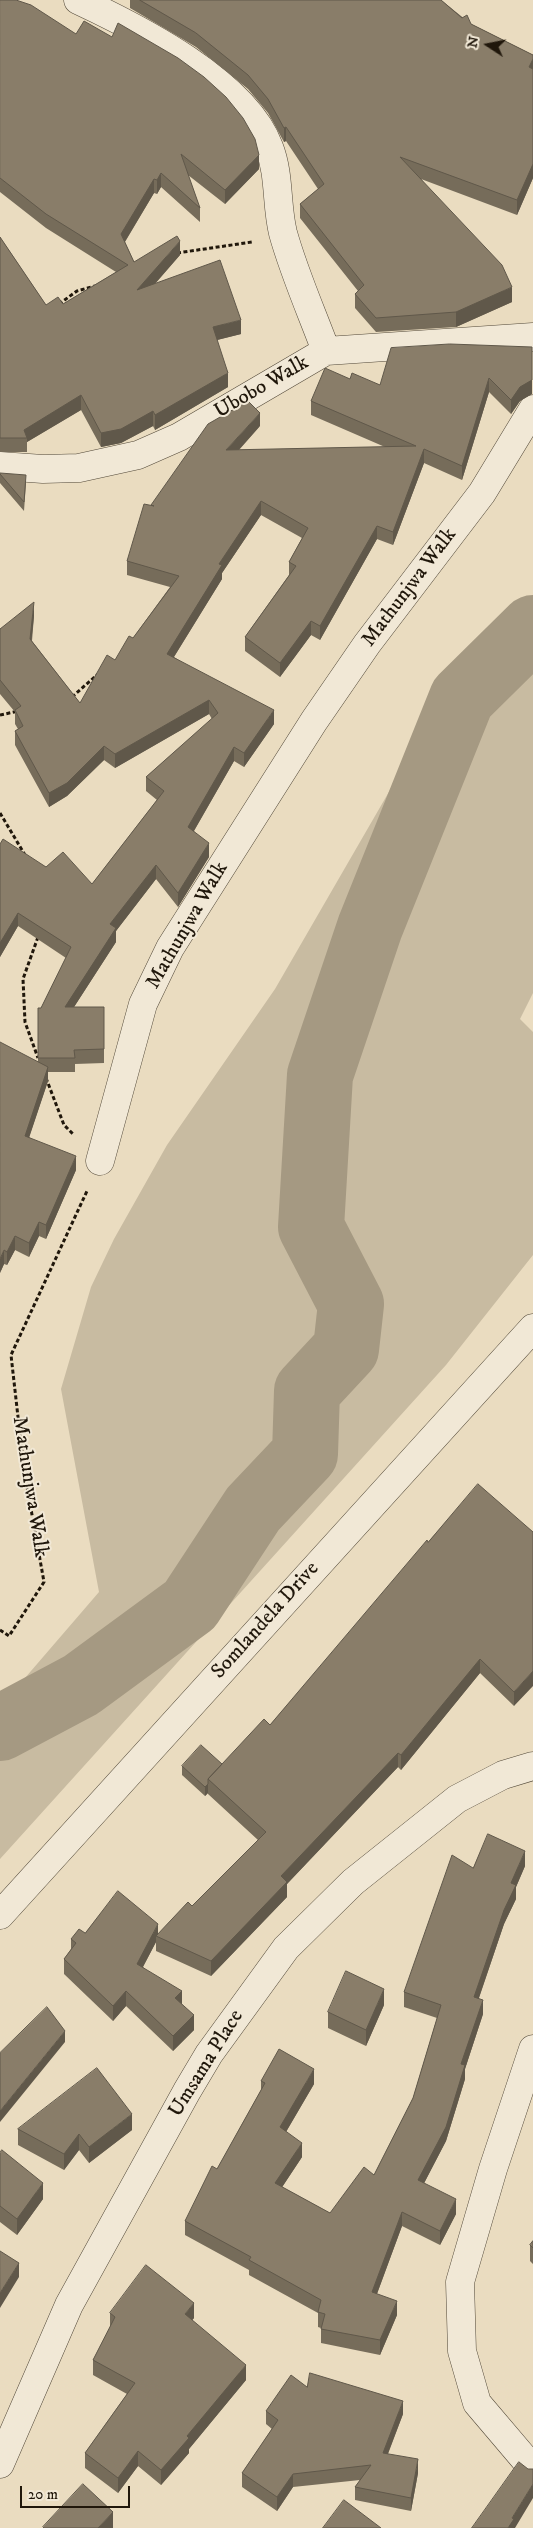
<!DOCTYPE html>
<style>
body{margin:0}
#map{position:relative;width:533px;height:2528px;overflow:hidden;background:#eadcc0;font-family:"IM FELL DW Pica",serif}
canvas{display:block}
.north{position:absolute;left:463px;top:20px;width:50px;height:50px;-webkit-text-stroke:4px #f1e8d6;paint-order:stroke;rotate:281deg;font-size:14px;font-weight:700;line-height:20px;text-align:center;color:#20170b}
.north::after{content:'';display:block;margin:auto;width:18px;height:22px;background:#20170b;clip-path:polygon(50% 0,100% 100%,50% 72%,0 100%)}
.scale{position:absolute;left:20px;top:2486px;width:110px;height:22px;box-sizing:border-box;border:2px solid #20170b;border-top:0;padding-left:6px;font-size:15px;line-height:18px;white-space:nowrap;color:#20170b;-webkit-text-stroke:4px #f1e8d6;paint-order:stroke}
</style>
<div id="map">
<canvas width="533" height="2528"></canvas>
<div class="north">N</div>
<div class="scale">20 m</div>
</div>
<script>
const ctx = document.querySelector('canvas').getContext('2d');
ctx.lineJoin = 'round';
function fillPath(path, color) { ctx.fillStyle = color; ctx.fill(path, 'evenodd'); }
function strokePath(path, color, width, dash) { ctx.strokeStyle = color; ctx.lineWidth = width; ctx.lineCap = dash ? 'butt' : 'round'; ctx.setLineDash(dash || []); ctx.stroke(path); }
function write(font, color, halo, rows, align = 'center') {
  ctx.font = font + ' "IM FELL DW Pica",serif'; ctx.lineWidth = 4; ctx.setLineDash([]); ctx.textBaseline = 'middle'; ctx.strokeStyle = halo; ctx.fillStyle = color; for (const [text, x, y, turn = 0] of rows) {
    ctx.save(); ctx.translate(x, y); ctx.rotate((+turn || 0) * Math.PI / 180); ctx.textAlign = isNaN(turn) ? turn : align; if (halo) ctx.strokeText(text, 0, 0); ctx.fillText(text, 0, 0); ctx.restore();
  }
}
const green = new Path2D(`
 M533,599V993L520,1019L533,1032V1255L446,1365L0,1859V1707L99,1592L61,1389L91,1287L114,1239L167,1145L275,989L427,726Z`);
const river = new Path2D(`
 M0,1728L81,1685L190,1605L253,1509L305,1454L307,1391L346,1349L351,1304L311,1227L320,1075L370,927L462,698L533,628`);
const path = new Path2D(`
 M177,253L252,242
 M59,304L77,291L95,286
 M72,697L98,674
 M0,715L19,711
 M0,813L25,855
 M38,937L23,979L25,1022L38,1058
 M46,1078L64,1125L73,1134
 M0,1630L9,1636L44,1582L24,1470L11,1355L87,1191`);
const minor = new Path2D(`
 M78,0C138,28 245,82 269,147C280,175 276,205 283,233C294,273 312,313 326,351
 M0,466L43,469L79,468L138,455L179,437L326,351L533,337
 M100,1161L143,1004L170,948L314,721L367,644L482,493L533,409
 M0,1915L533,1328
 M533,2049L493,2169L460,2282L462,2351L477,2403L533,2469
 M0,2464L69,2305L187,2091L209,2054L286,1948L353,1882L457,1799L503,1775L533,1766`);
const wall = new Path2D(`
 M0,0L259,169L225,204L188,175L200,208V222L161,187L157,194L154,193L125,242L134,262L180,255L155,284L241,334L217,340L228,387L155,430L153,426L121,443L101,447L81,410L27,442V452H0V237L46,305L63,304L116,272L46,228L0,192Z
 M130,0H441L471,24L533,55V178L517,215L421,179L512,302L456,327L376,332L355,308V294L358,291L300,218V204L318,189L286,141L284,142L268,113L248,89L196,47L130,8Z
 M450,344L532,394L520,401L511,414L489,392L462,480L424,463L393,545L377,539L320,640L311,635L280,677L245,651V637L289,575V562L302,538L261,515L222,573V579L174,657L274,724L244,767L234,761L194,831L209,857L178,907L156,879L116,931V942L74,1007H104V1063L75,1064V1072H48V1081L29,1137L76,1170L46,1239L39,1236L29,1257L15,1250L7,1265L4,1264L0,1273L38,1062V1008H41L66,958L18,926L0,957V844L46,867L92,884L157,800L146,791V777L212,719L209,714L115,768L104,760L67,796L49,807L15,745V731L18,729L15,724V712L0,694V629L34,616L32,641L80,703L133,638L170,587L127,575V561L151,505L260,426L239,450L385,447L311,415V401L350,379L380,385Z
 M0,473L26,483L24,511L0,483Z
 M533,1532L514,1706L480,1673L401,1770L398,1767L287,1884V1897L211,1976L156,1951V1942L143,1967L182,2004L194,2030L173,2051L126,2006L113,2021L64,1974V1959L71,1949V1939L85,1933L158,1934L192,1906L258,1840L208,1794V1793L205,1796L182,1775V1766L222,1764L270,1725L428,1542Z
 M525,1866L516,1887V1899L504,1924L479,1998L483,2014L465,2069V2079L446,2141L424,2183L456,2214L440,2245L402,2226L377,2294L397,2315L380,2355L321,2343V2328L318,2327V2313L249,2275V2270L185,2235V2221L217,2169L261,2090V2081L314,2084L286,2132L302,2157L282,2187L330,2213L374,2175L413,2098L437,2018L404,2007V1992L473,1868Z
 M384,2005L366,2046L328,2028V2012Z
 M18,2129L132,2130L89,2163L79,2150L64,2170L18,2145Z
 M0,2153L43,2199L17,2235L0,2222Z
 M533,2241V2264L530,2261V2245Z
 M110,2313L194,2318L192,2320L246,2380L189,2449V2453L161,2485L138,2466L118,2493L85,2468V2453L127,2394L93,2375V2360L110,2327Z
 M307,2387L403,2414L388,2454L418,2473L411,2511L355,2500V2487L360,2480L293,2487L277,2511L242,2487V2473L272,2429L266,2424V2411Z`);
const shadedWall = new Path2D(`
 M533,59V73L529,67Z
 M286,127V141L284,142V128Z
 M259,155V169L225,204V190Z
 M533,164V178L517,215V200Z
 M161,173V187L157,194V180Z
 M154,179V193L121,248V234Z
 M180,241V255L137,304V290Z
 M512,287V302L456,327V312Z
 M241,320V334L213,341V327Z
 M532,347V394L520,401L511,414V400Z
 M228,373V387L155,430V415Z
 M489,378V392L462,480V466Z
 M81,395V410L27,442V438L24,430Z
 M153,411V426L121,443L101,447V433Z
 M260,413V426L226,464V450Z
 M424,449V463L393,545V532Z
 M261,501V515L222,573V579L167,668V654L219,564Z
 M377,526V539L320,640V626Z
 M34,602V616L30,653V639Z
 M311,621V635L280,677V663Z
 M209,700V714L115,768V754Z
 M274,710V724L244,767V753Z
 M104,746V760L67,796L49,807V793Z
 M234,747V761L188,841V827Z
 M209,843V857L178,907V893Z
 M156,865V879L116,931V942L65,1021V1007L110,924Z
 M18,913V926L0,957V943Z
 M48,1067V1081L25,1150V1136Z
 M76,1156V1170L46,1239V1225Z
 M39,1222V1236L29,1257V1243Z
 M15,1236V1250L7,1265V1252Z
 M4,1250V1264L0,1273V1259Z
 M480,1659V1673L401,1770V1755Z
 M533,1671V1686L514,1706V1692Z
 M398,1753V1767L287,1884V1897L211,1976V1961L281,1876Z
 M208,1784V1793L205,1796V1787Z
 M525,1851V1866L516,1887V1899L504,1924L474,2012V1997L511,1883Z
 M158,1924V1937L156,1936V1942L137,1978V1964Z
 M384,1989V2005L366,2046V2030Z
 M126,1991V2006L113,2021V2006Z
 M182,1991V2005L175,1998Z
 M483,2000V2014L465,2069V2079L446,2141L418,2195V2180Z
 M194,2015V2030L173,2051V2036Z
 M65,2031V2042L0,2122V2111Z
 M314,2069V2084L280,2142V2127Z
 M132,2114V2130L89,2163V2147Z
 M79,2134V2150L64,2170V2154Z
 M302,2143V2157L275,2198V2183Z
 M43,2183V2199L17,2235V2219Z
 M456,2199V2214L440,2245V2231Z
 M402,2212V2226L372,2307V2292Z
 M19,2263V2277L0,2308V2293Z
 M397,2301V2315L380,2355V2340Z
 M194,2303V2318L185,2329V2314Z
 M246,2365V2380L189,2449V2453L161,2485V2470L187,2436Z
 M403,2401V2414L383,2466V2453Z
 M138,2451V2466L118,2493V2478Z
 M418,2459V2473L411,2511V2498Z
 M293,2474V2487L277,2511V2497Z
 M533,2484V2498L515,2528H508L512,2518Z
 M113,2512V2528H98Z`);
const building = new Path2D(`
 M0,0H16L31,5L76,34L84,21L112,37L118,23L178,58L204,77L226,97L243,118L255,139L259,155L225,190L181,154L200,208L161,173L157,180L154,179L121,234L134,262L177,236L180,241L137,290L220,260L241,320L213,327L228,373L155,415L153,411L121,429L101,433L81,395L24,430L27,438H0V237L46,305L58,297L63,304L128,265L46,214L0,178Z
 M140,0H441L462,18L467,15L471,24L533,55V59L529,67L533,69V164L517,200L400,157L502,265L512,287L456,312L376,318L355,294L364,285L300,204L324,184L286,127L284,128L268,99L248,75L196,33Z
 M450,344L532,347V380L520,387L511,400L489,378L462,466L424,449L393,532L377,526L320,626L311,621L280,663L245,637L296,566L289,562L308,528L261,501L219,564L222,565L167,654L274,710L244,753L234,747L188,827L209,843L178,893L156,865L110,924L116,928L65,1007H104V1049L74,1050L75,1058H38V1008H41L71,947L18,913L0,943V844L3,839L46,867L63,852L92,884L164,791L146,777L218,713L209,700L115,754L104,746L67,783L49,793L15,731L23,726L15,710L21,706L0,680V629L34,602L30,639L80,703L107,655L115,660L129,636L133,638L179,576L127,561L144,504L154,506L151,505L208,424L248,401L260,413L226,450L416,446L311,401L325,368L350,379L352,373L380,385L391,348Z
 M0,473L26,475L24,502L0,474Z
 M0,1042L48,1067L25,1136L76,1156L46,1225L39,1222L29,1243L15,1236L7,1252L4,1250L0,1259Z
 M478,1484L533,1532V1671L514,1692L480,1659L401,1755L398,1753L281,1876L287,1882L211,1961L156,1936L188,1902L192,1906L266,1832L208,1779L264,1719L270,1725L427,1540L428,1542Z
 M201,1745L222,1764L208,1779V1784L205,1787L182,1766Z
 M488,1834L525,1851L511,1883L516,1885L504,1910L474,1997L483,2000L461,2064L465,2065L446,2127L418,2180L456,2199L440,2231L402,2212L372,2292L397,2301L380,2340L321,2329L325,2314L318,2312L321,2300L249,2260L251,2257L185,2221L212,2166L217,2169L265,2083L261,2081L279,2049L314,2069L280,2127L302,2143L275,2183L330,2213L364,2167L374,2175L413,2098L441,2005L404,1992L452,1855L473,1868Z
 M118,1891L158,1924L137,1964L182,1991L175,1998L194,2015L173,2036L126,1991L113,2006L64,1959L76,1943L71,1939L79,1929L85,1933Z
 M346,1971L384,1989L366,2030L328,2012Z
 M47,2007L65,2031L0,2111V2053Z
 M97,2068L132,2114L89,2147L79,2134L64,2154L18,2129Z
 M2,2150L43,2183L17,2219L0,2206V2153Z
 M533,2241V2248L530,2245Z
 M0,2251L19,2263L0,2293Z
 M146,2265L194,2303L185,2314L246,2365L187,2436L189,2438L161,2470L138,2451L118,2478L85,2453L135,2383L93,2360L115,2317L110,2313Z
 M310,2373L403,2401L383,2453L418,2459L411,2498L355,2487L371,2465L293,2474L277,2497L242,2473L278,2420L266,2411L291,2375L307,2387Z
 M519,2462L528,2469H533V2484L512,2518L514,2519L508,2528H472Z
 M83,2484L113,2512L98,2528H44L43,2527Z
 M344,2500L381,2528H323Z`);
const streetNames = [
 ["Ubobo Walk",262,388,-30],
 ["Mathunjwa Walk",410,588,-53],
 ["Mathunjwa Walk",188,926,-60],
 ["Mathunjwa Walk",29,1487,81],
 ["Somlandela Drive",266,1621,-48],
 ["Umsama Place",207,2064,-58]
];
fillPath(green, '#c8bba1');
strokePath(river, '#a59982', 66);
strokePath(minor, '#524838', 29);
strokePath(path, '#20170b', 3, [4, 2.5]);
strokePath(minor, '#f1e8d6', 28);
fillPath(wall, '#766c5a');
fillPath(shadedWall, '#60584a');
fillPath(building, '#897d69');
strokePath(building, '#60584a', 1);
write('21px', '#20170b', '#f1e8d6', streetNames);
</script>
